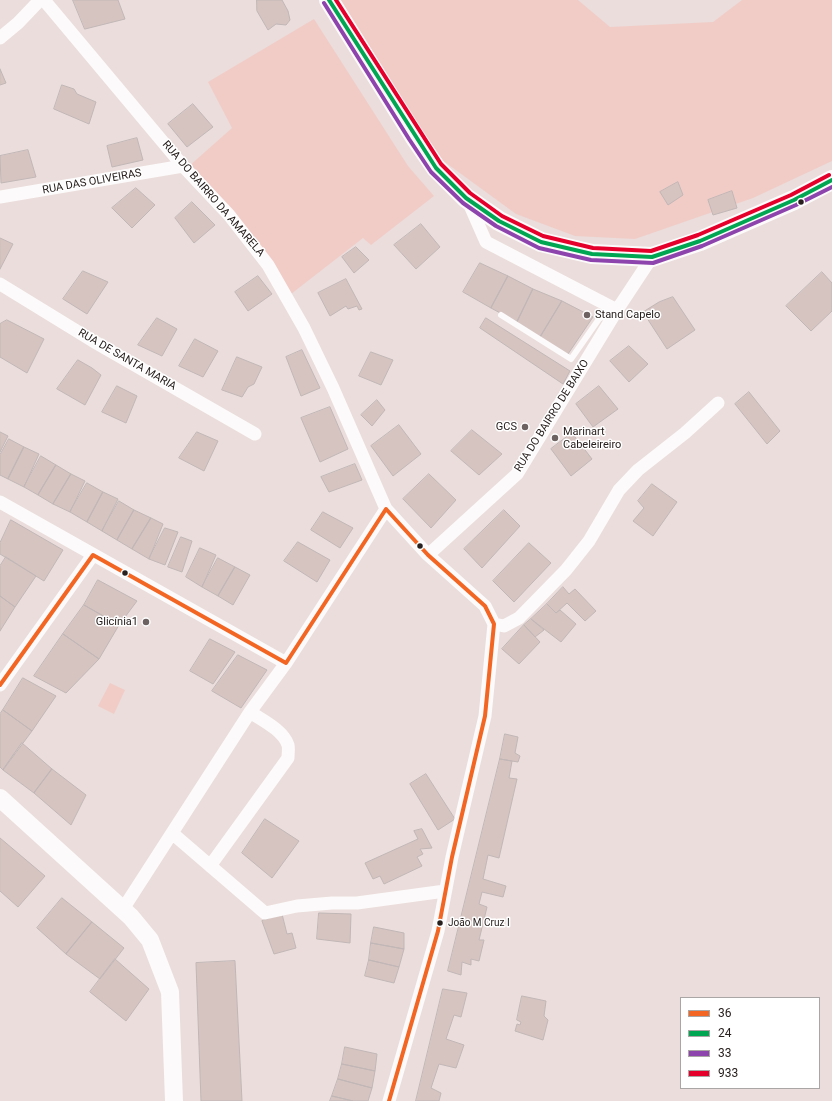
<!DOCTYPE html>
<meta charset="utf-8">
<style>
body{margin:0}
#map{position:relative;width:832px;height:1101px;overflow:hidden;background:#eadddb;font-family:Roboto,sans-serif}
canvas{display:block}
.legend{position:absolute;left:680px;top:997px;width:140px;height:92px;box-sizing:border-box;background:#fff;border:1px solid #a9a6a5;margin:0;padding:5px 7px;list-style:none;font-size:12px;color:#28201f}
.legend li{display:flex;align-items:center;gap:8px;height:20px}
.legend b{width:20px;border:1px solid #a9a6a5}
</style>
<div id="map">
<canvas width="832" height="1101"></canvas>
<ul class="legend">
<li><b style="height:5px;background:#f26522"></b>36</li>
<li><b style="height:5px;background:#00a651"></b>24</li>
<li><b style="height:5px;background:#8e44ad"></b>33</li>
<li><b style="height:5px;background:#e4002b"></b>933</li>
</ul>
</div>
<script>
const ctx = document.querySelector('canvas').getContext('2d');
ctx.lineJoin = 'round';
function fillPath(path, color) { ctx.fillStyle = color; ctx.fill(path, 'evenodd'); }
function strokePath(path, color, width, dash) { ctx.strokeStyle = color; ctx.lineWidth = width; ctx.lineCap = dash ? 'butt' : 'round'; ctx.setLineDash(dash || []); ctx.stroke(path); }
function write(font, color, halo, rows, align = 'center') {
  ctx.font = font + ' Roboto,sans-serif'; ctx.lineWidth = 3; ctx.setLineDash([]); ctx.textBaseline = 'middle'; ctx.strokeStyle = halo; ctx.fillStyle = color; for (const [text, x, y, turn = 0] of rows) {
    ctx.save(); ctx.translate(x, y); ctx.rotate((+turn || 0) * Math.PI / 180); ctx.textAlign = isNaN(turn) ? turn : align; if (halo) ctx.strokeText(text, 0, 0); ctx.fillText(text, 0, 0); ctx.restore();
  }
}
const green = new Path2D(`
 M340,0H578L610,27L713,22L742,0H832V161L753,198L635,239L575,236L516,214L442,160Z
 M314,19L408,166L434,196L371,245L363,238L291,294L188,167L232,128L208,82Z
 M110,683L125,690L114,714L98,706Z`);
const building = new Path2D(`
 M73,0H118L125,19L85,29Z
 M257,0H282L288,11L290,20L286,25L276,24L268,30L257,11Z
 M0,69L6,83L0,85Z
 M62,85L74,89L77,94L96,102L89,124L54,109Z
 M193,104L213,127L187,147L168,124Z
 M137,138L143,160L112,167L107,146Z
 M28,150L36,177L1,183L0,156Z
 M678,182L683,195L668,205L660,192Z
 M136,188L155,205L132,228L112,208Z
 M732,191L737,208L713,215L708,200Z
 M192,202L215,225L194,243L175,218Z
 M421,224L440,247L416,269L394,245Z
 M0,238L13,244L0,269Z
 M356,247L369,260L354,273L342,257Z
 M480,263L508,276L491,308L463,292Z
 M83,271L108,282L87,314L63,299Z
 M822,272L832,283V311L811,331L786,306Z
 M258,276L272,294L248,311L235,292Z
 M508,276L533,289L517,322L491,308Z
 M346,279L362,309L359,310L357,306L348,309L346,306L330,316L318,293Z
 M533,289L562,301L539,339L517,322Z
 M673,297L695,330L667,349L643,312L659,302Z
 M562,301L593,317L568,354L539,339Z
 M157,318L177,329L162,356L138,345Z
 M486,318L570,371L563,384L480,328Z
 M7,320L44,339L27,373L0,357V324Z
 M195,339L218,351L203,377L179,366Z
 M629,346L648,364L629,382L610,361Z
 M302,350L320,388L301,396L286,357Z
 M371,352L393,360L381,385L359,376Z
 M237,357L262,367L254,384L248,387L242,397L222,390Z
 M78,360L92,368L101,375L85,405L57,389Z
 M117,386L137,396L126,423L102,412Z
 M599,386L618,409L593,427L576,404Z
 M749,392L780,431L767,444L735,404Z
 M377,400L385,410L372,426L361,415Z
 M330,407L348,449L320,462L301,418Z
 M399,425L421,454L393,476L371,446Z
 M472,430L502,454L479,475L451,451Z
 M0,432L8,436L0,452Z
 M197,432L218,441L204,471L179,458Z
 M572,433L592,459L571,476L551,449Z
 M9,439L24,447L8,479L0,475V455Z
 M24,447L39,454L24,487L8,479Z
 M41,456L56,465L38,495L24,487Z
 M355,464L362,480L329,492L321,477Z
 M56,465L71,474L53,504L38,495Z
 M71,474L85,481L70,512L53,504Z
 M429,474L456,500L431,528L403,499Z
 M87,483L103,492L87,522L70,512Z
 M652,484L677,502L653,536L633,521L644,508L638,501Z
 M103,492L118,499L102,531L87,522Z
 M119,501L134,510L117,540L102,531Z
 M134,510L151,518L132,549L117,540Z
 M504,510L520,526L482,568L464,549Z
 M323,512L353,528L340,548L311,530Z
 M151,518L163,524L149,559L132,549Z
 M11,520L63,550L44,581L0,554V543Z
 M165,528L178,532L165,565L149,559Z
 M181,537L192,541L182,572L168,567Z
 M298,542L330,560L317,582L284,561Z
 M529,543L551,563L514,602L493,581Z
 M200,548L216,555L202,587L186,577Z
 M6,557L36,576L15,607L0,596V566Z
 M218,558L235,567L218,596L202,587Z
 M235,567L250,575L233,605L218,596Z
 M98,580L137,601L119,625L84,605Z
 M563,587L569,594L575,589L596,611L585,621L567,603L556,613L547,604Z
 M0,596L15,607L0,631Z
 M547,604L556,613L560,610L576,624L561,642L531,619Z
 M84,605L119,625L99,659L63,634Z
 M531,619L544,630L535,637L524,625Z
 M524,625L540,642L519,664L502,649Z
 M63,634L99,659L66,693L34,676Z
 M210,639L235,652L213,684L190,671Z
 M238,655L267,670L241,708L212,691Z
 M23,678L56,696L32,731L3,710Z
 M3,710L32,731L3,770L0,767V714Z
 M505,734L518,737L515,753L520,756L518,762L500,759Z
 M22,743L52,769L34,793L3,770Z
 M500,759L512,761L509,778L517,779L499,858L488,855L483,879L506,886L503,897L482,892L479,904L487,907L479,940H484L479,961L471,959V965L462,962L461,975L448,971Z
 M52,769L86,795L71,825L34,793Z
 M426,774L455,819L438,830L410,784Z
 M265,819L299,841L272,878L242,853Z
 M422,829L432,848L420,849L423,854L417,857L422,866L384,884L380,876L373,879L365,863L418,839L414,831Z
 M0,838L45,876L18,907L0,891Z
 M62,898L92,922L66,954L37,928Z
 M319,913L351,914L350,943L317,939Z
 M282,914L287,934L292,933L296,948L274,954L262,921Z
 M92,922L124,948L100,979L66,954Z
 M374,927L404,933V949L371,943Z
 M371,943L404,949L399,967L369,960Z
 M115,959L149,989L126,1021L90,992Z
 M369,960L399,967L394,983L365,976Z
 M235,961L242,1101H201L196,963Z
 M443,989L467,993L461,1017L454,1015L446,1039L464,1045L456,1068L439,1064L431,1088L441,1093L439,1101H416Z
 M522,996L546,1001L544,1016L548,1020L543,1040L515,1031L517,1024L520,1025L521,1022L517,1020Z
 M345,1047L377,1054L375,1071L342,1064Z
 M342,1064L375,1071L372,1088L338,1079Z
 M338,1079L372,1088L368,1101H353L332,1096Z
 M332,1096L353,1101H330Z`);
const lane = new Path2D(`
 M501,315L571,359L599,319L613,311`);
const street = new Path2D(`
 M44,0L183,166L229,215L268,265L304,328L333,388L386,509L428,555L485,606L494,624L485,716L452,857L438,931L389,1101
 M0,38L18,23L40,0
 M0,197L183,166
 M468,201L486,242L617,310
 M0,284L93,341L255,434
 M0,502L286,663
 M428,555L517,474L617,310L652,257
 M494,624L504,626L519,618L566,570L589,541L619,490L638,470L685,433L718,403
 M0,685L93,555
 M172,833L265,913L297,906L332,903H357L445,891
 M210,866L288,758C288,754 289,749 288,745C283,730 262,720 250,712
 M123,909L250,712L286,663L386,509`);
const secondary = new Path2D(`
 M0,798L131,917L150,940L170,992L174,1101`);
const primary = new Path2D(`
 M329,0L414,136L436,168L466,198L499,221L541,242L592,254L652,257L700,241L794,200L832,180`);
const bus1 = new Path2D(`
 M0,685L93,555L286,663L386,509L428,555L485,606L494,624L485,716L452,857L438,931L389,1101`);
const bus2 = new Path2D(`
 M329,0L436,168L466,198L499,221L541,242L592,254L652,257L700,241L794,200L832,180`);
const bus3 = new Path2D(`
 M324,3L409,139L431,172L463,203L496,226L539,248L591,260L653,263L702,246L796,205L832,187`);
const bus4 = new Path2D(`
 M336,0L441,164L470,193L502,216L543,236L593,248L651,251L698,235L791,195L829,175`);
const markers = [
 [801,202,3.5,"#28201f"],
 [587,315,4,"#6c6261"],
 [525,427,4,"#6c6261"],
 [555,438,4,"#6c6261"],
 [420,546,3.5,"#28201f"],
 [125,573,3.5,"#28201f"],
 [146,622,4,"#6c6261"],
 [440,923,3.5,"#28201f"]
];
const busNames = [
 ["João M Cruz I",448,923]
];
const streetNames = [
 ["RUA DAS OLIVEIRAS",92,182,-10],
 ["RUA DO BAIRRO DA AMARELA",213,199,49],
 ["RUA DE SANTA MARIA",127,360,30],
 ["RUA DO BAIRRO DE BAIXO",552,416,-58]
];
const poiNames = [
 ["Stand Capelo",595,315],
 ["GCS",517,427,"right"],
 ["Marinart",563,432],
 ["Cabeleireiro",563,445],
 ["Glicínia1",138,622,"right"]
];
fillPath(green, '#f1ccc7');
fillPath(building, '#d6c4c1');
strokePath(building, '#c1b7b6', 1);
strokePath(lane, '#fcfafa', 6);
strokePath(street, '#fcfafa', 13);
strokePath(secondary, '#fcfafa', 18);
strokePath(primary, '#fcfafa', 20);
strokePath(bus1, '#f26522', 4);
strokePath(bus2, '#00a651', 4);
strokePath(bus3, '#8e44ad', 4);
strokePath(bus4, '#e4002b', 4);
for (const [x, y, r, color] of markers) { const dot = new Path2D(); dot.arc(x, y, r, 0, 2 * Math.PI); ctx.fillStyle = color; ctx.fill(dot); strokePath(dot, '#fff', 1.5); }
write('10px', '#28201f', '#fff', busNames, 'left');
write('11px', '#28201f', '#fff', streetNames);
write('11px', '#28201f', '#fff', poiNames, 'left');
</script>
